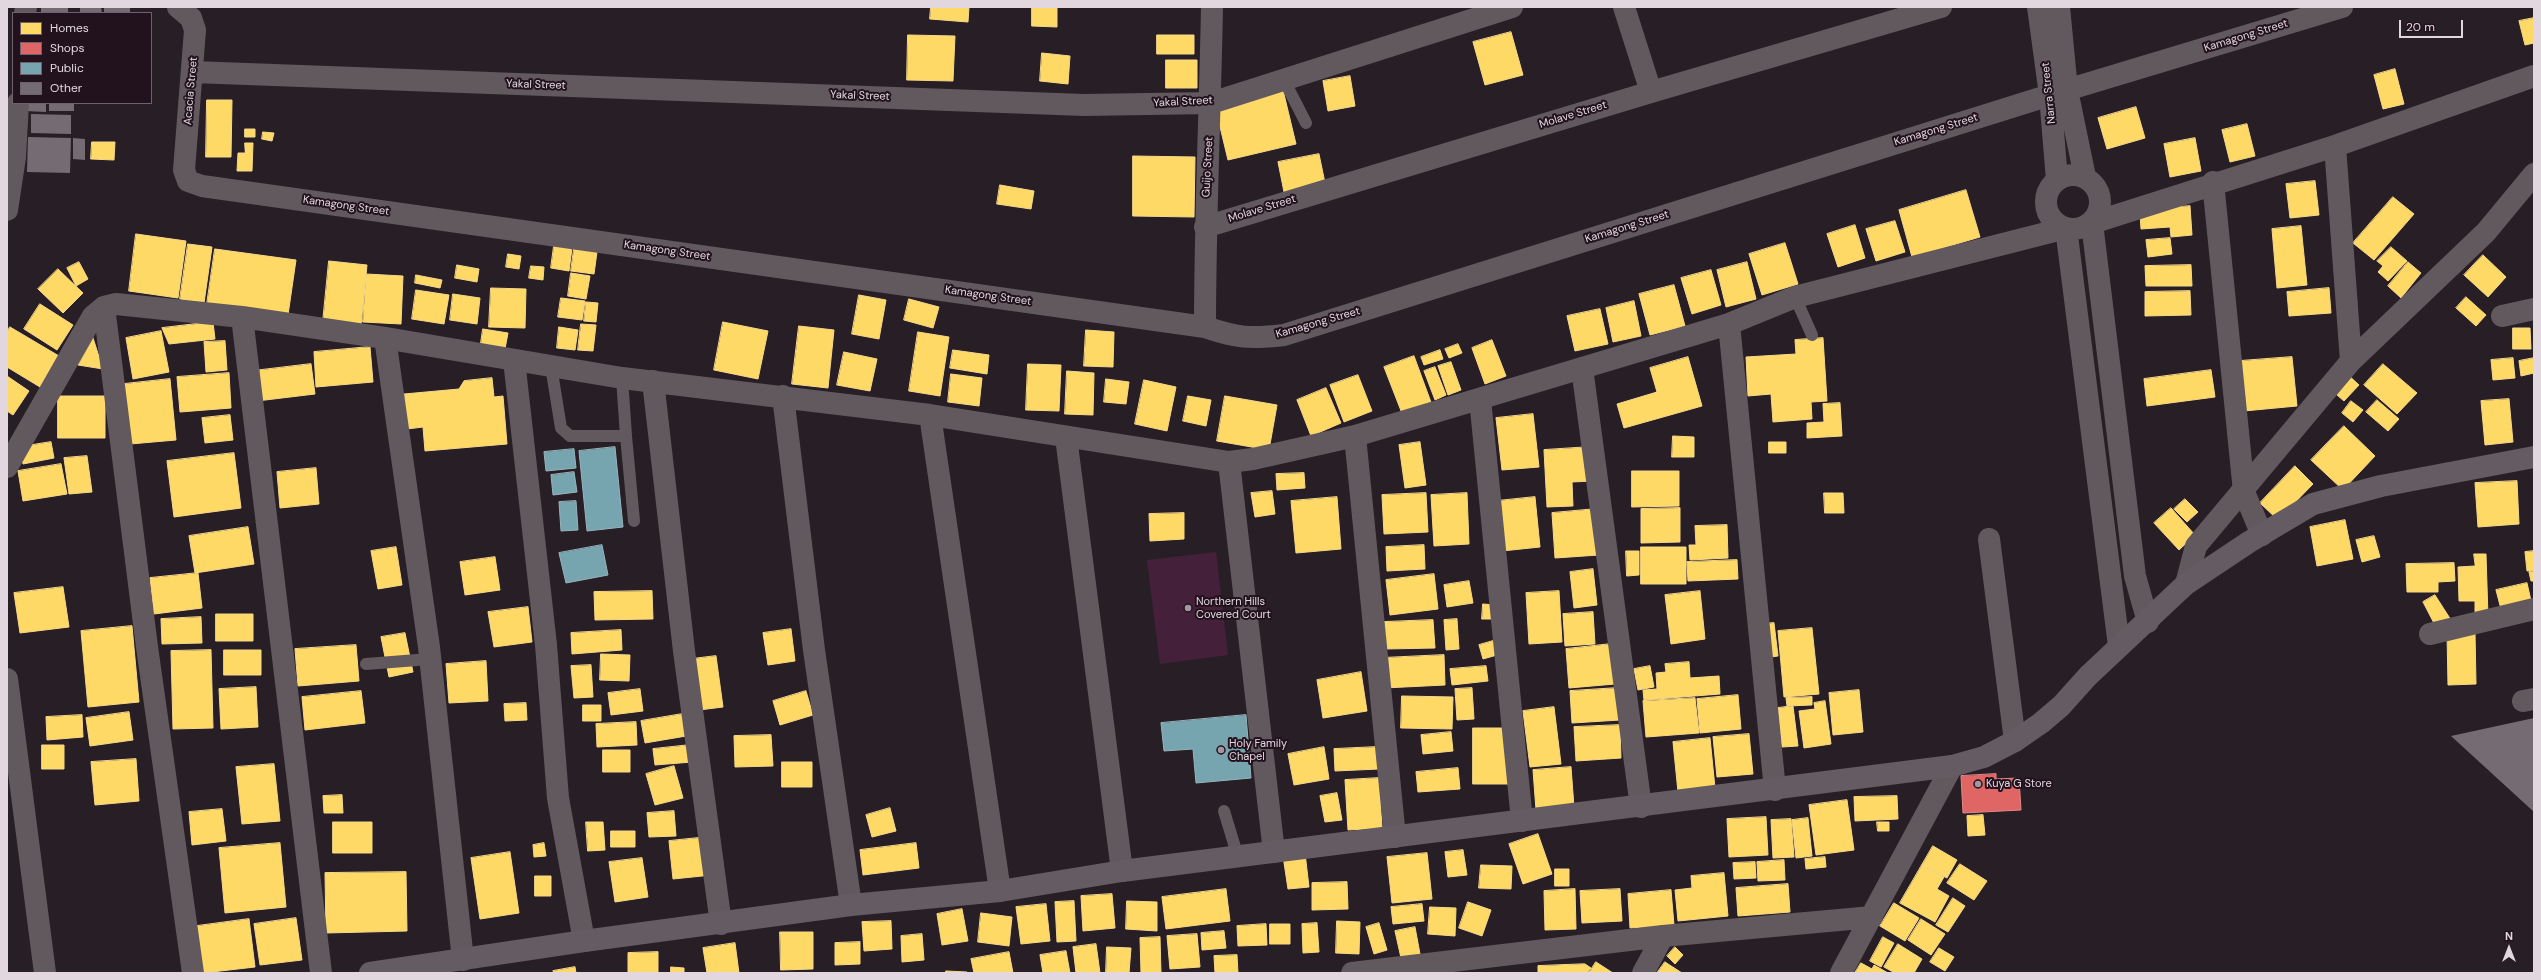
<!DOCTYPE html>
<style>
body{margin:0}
#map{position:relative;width:2541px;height:980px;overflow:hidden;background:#281f26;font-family:"DM Sans",sans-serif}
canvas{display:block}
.frame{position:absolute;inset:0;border:8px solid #e3d7df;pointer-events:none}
.legend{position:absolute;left:12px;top:12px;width:140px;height:92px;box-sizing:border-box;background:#22121d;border:1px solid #6f616b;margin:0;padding:5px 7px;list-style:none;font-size:12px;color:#e3d7df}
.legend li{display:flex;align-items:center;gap:8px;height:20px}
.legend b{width:20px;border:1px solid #6f616b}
.north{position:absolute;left:2489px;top:928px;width:40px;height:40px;-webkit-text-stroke:3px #22121d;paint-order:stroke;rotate:0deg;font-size:11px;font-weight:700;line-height:16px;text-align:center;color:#e3d7df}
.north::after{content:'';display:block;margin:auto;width:14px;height:18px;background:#e3d7df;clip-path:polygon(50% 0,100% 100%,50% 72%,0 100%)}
.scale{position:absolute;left:2399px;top:20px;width:64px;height:18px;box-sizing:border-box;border:2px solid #e3d7df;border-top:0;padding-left:5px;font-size:12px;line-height:14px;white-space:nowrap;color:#e3d7df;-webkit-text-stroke:3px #22121d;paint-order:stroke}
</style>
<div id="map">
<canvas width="2541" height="980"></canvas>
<div class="frame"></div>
<ul class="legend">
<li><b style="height:11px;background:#ffd966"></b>Homes</li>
<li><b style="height:11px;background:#e06666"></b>Shops</li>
<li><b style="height:11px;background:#76a5af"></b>Public</li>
<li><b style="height:11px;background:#746c72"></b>Other</li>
</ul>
<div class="north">N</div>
<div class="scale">20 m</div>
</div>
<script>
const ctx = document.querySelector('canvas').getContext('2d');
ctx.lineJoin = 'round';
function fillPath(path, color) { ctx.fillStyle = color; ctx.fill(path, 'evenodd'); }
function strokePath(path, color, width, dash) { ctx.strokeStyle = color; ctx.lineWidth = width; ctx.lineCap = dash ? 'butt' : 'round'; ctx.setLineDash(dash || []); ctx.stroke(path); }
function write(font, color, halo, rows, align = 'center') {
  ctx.font = font + ' "DM Sans",sans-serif'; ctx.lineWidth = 4; ctx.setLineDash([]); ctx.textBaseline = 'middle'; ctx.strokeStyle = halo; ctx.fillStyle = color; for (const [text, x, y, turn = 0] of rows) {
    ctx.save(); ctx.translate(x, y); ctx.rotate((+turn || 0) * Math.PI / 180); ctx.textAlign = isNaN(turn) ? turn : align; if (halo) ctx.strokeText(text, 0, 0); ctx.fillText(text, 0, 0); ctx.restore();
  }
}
const green = new Path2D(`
 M1216,552L1228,655L1160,664L1147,560Z`);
const homes = new Path2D(`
 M931,7H969L968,22L930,19Z
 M1032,7H1057V27L1032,26Z
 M2534,18V43L2525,45L2519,21Z
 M1511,32L1523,75L1485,85L1473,42Z
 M908,35L955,36L953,81L907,80Z
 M1157,35H1194V54H1157Z
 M1042,53L1070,56L1068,84L1040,81Z
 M1166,60H1197V88H1166Z
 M2395,69L2404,104L2383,109L2374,75Z
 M1350,76L1355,106L1328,111L1323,81Z
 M1283,90L1296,144L1228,160L1215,106Z
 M207,100H232L231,157H206Z
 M2136,107L2145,138L2107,149L2098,118Z
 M2247,124L2255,156L2230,162L2222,130Z
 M245,129H255V137H245Z
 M263,132L274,133L272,141L262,139Z
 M2195,138L2201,171L2170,177L2164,144Z
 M92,142H115L114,160L91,159Z
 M245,143H253L252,171H237L238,153H245Z
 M1319,154L1325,183L1284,192L1278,162Z
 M1133,156L1195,157L1194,217L1133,216Z
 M2315,181L2319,215L2290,218L2286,184Z
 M1000,185L1034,191L1031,209L997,204Z
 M1966,190L1980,237L1912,257L1899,210Z
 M2393,197L2414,214L2374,260L2353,243Z
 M2190,206L2192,235L2171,237L2170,227L2141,229L2140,214L2154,209Z
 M1895,221L1905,252L1876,261L1866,229Z
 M1855,225L1865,258L1838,267L1827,234Z
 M2301,226L2307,285L2277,288L2272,229Z
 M136,234L186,241L178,298L129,291Z
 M2170,238L2172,254L2148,257L2146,240Z
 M1785,243L1798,284L1762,295L1749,254Z
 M188,244L212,247L204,303L180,299Z
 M554,246L572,248L569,271L551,268Z
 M2391,247L2407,261L2388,281L2378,272L2383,266L2377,261Z
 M215,249L296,260L288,315L207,304Z
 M574,249L597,252L594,274L571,271Z
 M508,254L521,256L519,269L506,267Z
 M2483,255L2506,277L2488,297L2464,275Z
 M329,261L367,265L361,325L323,322Z
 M79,262L88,279L76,286L67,268Z
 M1747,262L1756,299L1726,307L1717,270Z
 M2408,262L2421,273L2401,298L2388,286Z
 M457,265L479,269L477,282L455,278Z
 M2191,265L2192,286H2146L2145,266Z
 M531,266L544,267L543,280L529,278Z
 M58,269L83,293L63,313L38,289Z
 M1711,270L1721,305L1692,314L1681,278Z
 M571,273L590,276L586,299L568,296Z
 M366,274L403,276L401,324L363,322Z
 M416,275L442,280L440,288L415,283Z
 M1674,285L1685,326L1650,335L1639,294Z
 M491,288L526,289L525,328L489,327Z
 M2329,288L2331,313L2289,316L2287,292Z
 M416,290L449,295L444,324L412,319Z
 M2190,291L2191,315L2145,316V292Z
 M453,294L480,298L477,324L450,320Z
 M859,295L886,300L879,339L852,334Z
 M2466,297L2486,315L2476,326L2456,308Z
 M561,298L585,301L582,320L558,317Z
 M909,299L939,307L933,328L904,320Z
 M1634,301L1641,336L1613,342L1606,308Z
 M586,302L598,303L596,322L584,321Z
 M40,304L73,325L57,350L24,329Z
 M1600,309L1608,344L1575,351L1567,316Z
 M213,322L215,339L169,344L162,328Z
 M723,322L768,331L758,379L714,370Z
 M581,324L596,325L593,351L578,350Z
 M799,326L834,330L828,388L792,384Z
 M10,327L59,356L40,387L7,367V332Z
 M559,327L578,330L575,350L557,348Z
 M2513,328H2530L2531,349H2513Z
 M483,329L508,333L504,354L480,350Z
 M1086,330L1114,332L1113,367L1084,366Z
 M161,331L169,372L133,379L126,338Z
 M918,332L949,337L940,396L909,391Z
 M93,338L103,369L78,365Z
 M1823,338L1827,401L1811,402L1812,419L1773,422L1771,394L1748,396L1746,357L1796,354L1795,340Z
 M1492,340L1506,376L1485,384L1472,348Z
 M225,341L227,370L206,372L204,342Z
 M1458,344L1462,353L1449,358L1445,349Z
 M370,347L373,382L316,387L314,352Z
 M953,350L989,355L987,374L950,368Z
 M1440,350L1443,359L1424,365L1421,357Z
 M844,352L877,359L870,391L837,385Z
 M1414,356L1432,405L1403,416L1384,367Z
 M1688,357L1702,406L1624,428L1617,404L1657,392L1650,368Z
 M2292,357L2297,406L2244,411L2240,361Z
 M2513,358L2515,378L2493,380L2491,360Z
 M2534,358V373L2521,376L2519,361Z
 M1451,362L1461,390L1448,395L1438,366Z
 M311,364L315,394L257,401L253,371Z
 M1028,364L1061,365L1059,411L1026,410Z
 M2383,364L2417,393L2397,414L2364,385Z
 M1435,367L1446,395L1435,400L1424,371Z
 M2211,370L2215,397L2147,406L2144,379Z
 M1067,371L1094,373L1093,415L1065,414Z
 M2345,372L2359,385L2344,401L2330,389Z
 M229,373L231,408L180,412L177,377Z
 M951,374L982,378L979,406L948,402Z
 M1358,375L1372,411L1344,422L1330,385Z
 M7,376L29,391L13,415L7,411Z
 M492,378L494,397L503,396L507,444L425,451L423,427L407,429L404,394L459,389L464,381Z
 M170,379L176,440L130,444L124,384Z
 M1106,379L1129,382L1126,404L1104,402Z
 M1144,380L1176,387L1167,431L1135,424Z
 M1326,388L1341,423L1311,436L1297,400Z
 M58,396H105V438H58Z
 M1188,396L1211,400L1206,426L1183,421Z
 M1225,396L1277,405L1269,450L1217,441Z
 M2509,399L2513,442L2485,445L2481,401Z
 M2377,400L2399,419L2388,431L2366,412Z
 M2351,401L2363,410L2353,422L2342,413Z
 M1840,403L1842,436L1807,438V423L1824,422L1823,404Z
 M1533,414L1539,467L1502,470L1496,418Z
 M230,415L233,440L205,443L202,418Z
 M2344,426L2375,456L2343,490L2311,460Z
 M1673,436L1694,437V457H1672Z
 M51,442L54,458L23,464L20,447Z
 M1420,442L1426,485L1405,488L1399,445Z
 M1769,442H1786V453H1769Z
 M1590,447L1592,481L1572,482L1573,506L1547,507L1544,450Z
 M234,453L241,508L174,517L167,461Z
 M87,456L92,492L69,494L64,458Z
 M61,464L67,494L23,501L18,471Z
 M2295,466L2313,484L2278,520L2260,503Z
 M316,468L319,504L280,508L277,472Z
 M1632,471H1679V506L1632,507Z
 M1304,473L1305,488L1277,490L1276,474Z
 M2517,481L2519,524L2478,527L2475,483Z
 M1272,491L1275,514L1255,517L1251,493Z
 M1426,493L1428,532L1384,534L1382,495Z
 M1467,493L1469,544L1434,546L1431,495Z
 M1824,493H1843L1844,513H1825Z
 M1337,497L1341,549L1296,553L1291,501Z
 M1535,497L1540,547L1502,551L1497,501Z
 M2185,499L2198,512L2187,522L2174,509Z
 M1680,508V542L1641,543V509Z
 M2171,508L2195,535L2179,550L2154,523Z
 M1596,509L1599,555L1555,558L1552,513Z
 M1184,513V539L1150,541L1149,514Z
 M2345,520L2353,559L2317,566L2310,527Z
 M1727,525L1728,558L1690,560L1689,545H1696L1695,526Z
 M248,527L254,564L195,573L189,536Z
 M2374,536L2380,557L2362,562L2356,540Z
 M1424,545L1425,569L1387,571L1386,547Z
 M396,547L402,585L378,589L371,551Z
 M1641,547H1686V584H1641Z
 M1626,551H1639V575L1627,576Z
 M2534,551V570L2527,571L2525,552Z
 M2474,554H2486L2488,617H2475V601H2459L2458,567L2475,566Z
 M495,557L500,590L465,595L460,562Z
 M1737,560L1738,579L1688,581L1687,562Z
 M2454,563L2455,581L2438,582V592H2407L2406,564Z
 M1593,569L1597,605L1574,608L1570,572Z
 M2534,571V581H2531L2529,572Z
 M198,573L202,608L154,614L150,578Z
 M1434,574L1438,609L1390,615L1386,580Z
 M1469,581L1473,603L1447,607L1444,585Z
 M2527,583L2532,605L2502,613L2496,590Z
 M63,587L69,627L20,633L14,593Z
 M652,591L653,619L595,620L594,592Z
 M1559,591L1562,642L1529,644L1526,593Z
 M1700,591L1705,639L1671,644L1665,595Z
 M2435,595L2451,620L2437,629L2423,602Z
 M1483,604L1496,605L1495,619H1482Z
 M528,607L532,642L494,647L488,612Z
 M1593,612L1595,644L1565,646L1563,614Z
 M216,614H253V641H216Z
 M201,617L202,643L162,644L161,619Z
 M1457,619L1459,649L1446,650L1444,620Z
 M1433,620L1435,648L1385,649L1384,622Z
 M1774,623L1778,656L1764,658L1760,624Z
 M132,626L139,702L88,707L81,631Z
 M1812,628L1819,694L1784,697L1778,631Z
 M791,629L795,661L768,665L763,633Z
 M621,630L622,650L572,654L571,633Z
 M2475,632L2476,684L2448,685L2447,633Z
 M405,633L413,672L389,677L381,637Z
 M1493,641L1497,655L1483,659L1479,645Z
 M1611,644L1615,684L1569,688L1566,649Z
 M356,645L359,681L298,686L295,649Z
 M211,650L213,728L173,729L171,651Z
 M224,650H261V675H224Z
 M601,654L630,655L629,681L600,680Z
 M1444,655L1445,685L1384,688L1382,658Z
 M716,656L723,707L699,710L692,659Z
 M486,661L488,701L449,703L446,664Z
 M1689,662L1690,678L1719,676L1720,694L1644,700L1643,690L1657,689L1656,673L1666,672L1665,664Z
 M591,665L593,697L574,698L571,666Z
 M1486,666L1488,681L1452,685L1450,669Z
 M1650,666L1654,687L1638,690L1634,669Z
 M1361,672L1367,711L1323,718L1317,680Z
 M256,687L258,727L221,729L219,689Z
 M1472,688L1474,719L1457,720L1455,689Z
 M1618,688L1620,720L1572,723L1570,691Z
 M640,689L643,711L611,715L608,693Z
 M1859,690L1863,732L1833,735L1829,693Z
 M361,691L365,723L305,730L302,697Z
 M806,691L813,715L780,725L773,701Z
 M1738,695L1741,729L1700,733L1697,699Z
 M1402,696L1453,697L1452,729L1401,728Z
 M1812,697V705L1787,706L1786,698Z
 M1695,698L1699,733L1646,737L1643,701Z
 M1825,701L1831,744L1804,748L1799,711L1815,709L1814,703Z
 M526,703L527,720L505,721L504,704Z
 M583,705H601V721H583Z
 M1793,706L1798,746L1782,747L1778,708Z
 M1554,707L1561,764L1530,767L1523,711Z
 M129,712L133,740L90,746L86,718Z
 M694,712L698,734L645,743L641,721Z
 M82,715L83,737L47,740L46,717Z
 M636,722L637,745L597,747L596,724Z
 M1620,725L1621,758L1576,761L1574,727Z
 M1473,728H1513V784H1473Z
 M1451,732L1453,751L1423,754L1421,735Z
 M1749,734L1753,774L1717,777L1713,737Z
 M771,735L773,766L735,767L734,736Z
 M1710,738L1715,788L1678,792L1673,742Z
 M42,745H64V769H42Z
 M690,745L692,762L655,765L653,749Z
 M1324,747L1329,779L1294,785L1288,754Z
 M1377,747L1379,769L1335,771L1334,749Z
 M603,750H630V772H603Z
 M136,759L139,801L95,805L91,762Z
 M782,762H812V787H782Z
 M274,764L280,821L242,824L236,767Z
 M674,766L683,798L655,805L646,774Z
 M1571,767L1574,807L1536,810L1533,770Z
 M1458,768L1460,789L1418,792L1416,772Z
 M1379,778L1382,828L1348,830L1345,780Z
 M1337,793L1342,820L1325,822L1320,796Z
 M342,795L343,813H324L323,796Z
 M1897,796L1898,819L1855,821L1854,797Z
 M1847,800L1854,850L1816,855L1809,805Z
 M890,808L896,831L872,837L866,815Z
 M222,809L226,841L192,845L189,812Z
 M674,811L676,836L649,837L647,813Z
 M1983,815L1985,835L1968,836L1967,816Z
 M1766,817L1768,855L1729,857L1727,819Z
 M1808,818L1812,856L1796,858L1792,820Z
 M1791,819L1794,857L1773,858L1771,820Z
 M333,822H372V853H333Z
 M586,822H603L605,850L588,851Z
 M1877,822H1889V831H1878Z
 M611,831H635V847H611Z
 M1538,834L1552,874L1523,884L1509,844Z
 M708,837L712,875L673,879L669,841Z
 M280,843L286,907L225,913L219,848Z
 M544,843L546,856L534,857L533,845Z
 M916,843L919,868L863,875L860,850Z
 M1933,846L1957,860L1947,878L1922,865Z
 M1463,850L1467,875L1448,877L1445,852Z
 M510,852L519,913L480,919L471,858Z
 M1305,853L1309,887L1288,889L1283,856Z
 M1427,853L1432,899L1392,903L1387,857Z
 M1825,857L1826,867L1806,869L1805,859Z
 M642,858L648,897L615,902L609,862Z
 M1784,860L1785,880L1758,881L1757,862Z
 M1755,862L1756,878L1734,879L1733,863Z
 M1960,864L1987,881L1974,900L1947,883Z
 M1481,865L1512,866L1511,889L1479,888Z
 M1922,865L1944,877L1937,889L1949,896L1935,922L1900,903Z
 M1555,869H1569V886H1555Z
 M406,872L407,931L326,933L325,873Z
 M1724,873L1728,916L1678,921L1675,890L1692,888L1691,876Z
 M535,876H551V896H535Z
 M1347,882L1348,909L1312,910V883Z
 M1788,884L1790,912L1738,916L1736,888Z
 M1226,889L1230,921L1166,929L1162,897Z
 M1575,889L1576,929L1545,930L1544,891Z
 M1620,889L1622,921L1582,923L1580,891Z
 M1671,890L1674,925L1630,928L1628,894Z
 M1112,894L1115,928L1083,931L1081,896Z
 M1953,898L1965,906L1948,932L1936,925Z
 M1074,901L1076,941L1057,942L1055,902Z
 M1127,901L1157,902V931L1126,929Z
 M1468,902L1491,910L1482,936L1459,928Z
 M1894,903L1919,918L1905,941L1880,926Z
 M1046,904L1050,941L1021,944L1016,907Z
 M1422,904L1424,921L1393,924L1391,907Z
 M1430,907L1456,908L1455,936L1428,934Z
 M962,909L968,941L942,945L937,914Z
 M981,913L1012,917L1009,946L978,942Z
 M296,918L302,960L260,965L254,924Z
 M249,919L255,967L203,973L197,926Z
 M1921,919L1945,934L1931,955L1908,940Z
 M891,921L892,949L864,951L862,922Z
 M1337,921L1360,922L1359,954L1336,953Z
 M1317,923L1319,952L1303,953L1302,924Z
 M1379,923L1387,950L1374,954L1366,927Z
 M1266,924L1267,945L1238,946L1237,926Z
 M1270,924H1290V944H1270Z
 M1415,927L1420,954L1401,958L1395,931Z
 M1224,931L1226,948L1202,950L1201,933Z
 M780,932H813V969L781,970Z
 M922,934L924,960L902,962L901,936Z
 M1197,934L1200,967L1170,969L1167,936Z
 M1160,937L1161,973H1141L1140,938Z
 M1883,937L1894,943L1881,967L1870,961Z
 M860,942V964L835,965V943Z
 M735,943L739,973H707L703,948Z
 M1096,944L1100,973H1076L1073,947Z
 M1898,944L1922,959L1914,973H1895L1884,967Z
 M1107,947L1131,948L1129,973H1106Z
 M1675,947L1683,955L1675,964L1667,956Z
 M1939,948L1954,957L1945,971L1930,962Z
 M1066,951L1070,973H1043L1040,955Z
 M658,952V973H628V953Z
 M1009,952L1013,973H974L971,959Z
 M1237,955L1238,973H1215L1214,956Z
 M1596,962L1613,973H1589Z
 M1665,962L1682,973H1657Z
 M1861,963L1872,969L1874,965L1888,973H1855Z
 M1585,964L1591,968L1587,973H1538V966Z
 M575,967L576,973H554L553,971Z
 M671,967L684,968V973H671Z
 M946,971L967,972V973H946Z`);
const shops = new Path2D(`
 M1996,774V779L2019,778L2021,810L1963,813L1961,776Z`);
const public = new Path2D(`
 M615,447L623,527L587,531L579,451Z
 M574,449L576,468L546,471L544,452Z
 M574,472L577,492L553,495L551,475Z
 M576,501L578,530L561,531L559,502Z
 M602,545L608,575L566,583L559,553Z
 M1246,715L1251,778L1196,783L1193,749L1164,751L1161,723Z`);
const building = new Path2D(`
 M41,7H68V13H41Z
 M80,7H101L102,13H80Z
 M104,8H130V13H104Z
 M25,103H46V112L25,111Z
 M49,103H74V111H49Z
 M31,114L71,115V134L31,133Z
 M28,137L71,138L70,173L27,172Z
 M73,138L85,139V160L73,159Z
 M2534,718V812L2451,736Z`);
const lane = new Path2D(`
 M1284,80L1306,123
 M1795,297L1812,335
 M551,366L561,428L570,436H626L622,378
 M626,436L634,521
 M366,664L430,659
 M1224,811L1238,857`);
const street = new Path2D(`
 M178,7L191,18L195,30L184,170L188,181L202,186L1205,327C1237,338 1250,339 1284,335L2050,95L2342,7
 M1624,7L1651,92
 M2038,7L2050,95L2057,180
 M2059,7L2067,90L2085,177
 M25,13L26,7
 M193,72L1084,105L1211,103L1512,7
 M2335,146L2351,361
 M2046 202a27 27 0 1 1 54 0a27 27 0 1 1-54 0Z
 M2213,182L2244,492L2262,535
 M7,210L15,157L18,103
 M1205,227L1651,92L1941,7
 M104,307L147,647L193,973
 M2502,316L2534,309
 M242,317L321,973
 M1729,324L1775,790
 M1205,327C1205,220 1210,114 1212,7
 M385,338L429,647L463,960
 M514,360L546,645L558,798L584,941
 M1582,368L1641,807
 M653,381L684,651L721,924
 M783,396L814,650L851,905
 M1480,399L1522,821
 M930,415L1000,891
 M1355,436L1395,837
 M1066,437L1122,871
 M1229,462L1274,852
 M7,467L93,316L104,307L116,304L242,317L385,338L622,378L930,415L1229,462L1253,459L1355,436L1729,324L1795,297L2066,228L2119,646
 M1989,539L2015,741
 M2186,584L2196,546L2351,361L2486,232L2534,174
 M2148,622L2135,576L2092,223L2335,146L2534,76
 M2430,634L2534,609
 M7,679L45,973
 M2523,701L2534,699
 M1352,973L1663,936L1872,917
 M1643,973L1663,936
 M1841,973L1952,766`);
const secondary = new Path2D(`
 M370,973L584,941L851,905L1000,891L1122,871L1952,766L1984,757L2015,741L2041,723L2061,706L2088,676L2186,584L2249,542L2313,504L2381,486L2534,457`);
const markers = [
 [1188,608,4,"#a2979e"],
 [1221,750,4,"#a2979e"],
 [1978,784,4,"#a2979e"]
];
const streetNames = [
 ["Kamagong Street",2246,36,-17],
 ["Yakal Street",536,85,2],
 ["Acacia Street",191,91,-85],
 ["Narra Street",2049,93,-96],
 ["Yakal Street",860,96,2],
 ["Yakal Street",1183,102,-3],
 ["Molave Street",1573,115,-17],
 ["Kamagong Street",1936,130,-17],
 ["Guijo Street",1208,167,-87],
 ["Kamagong Street",346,206,8],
 ["Molave Street",1262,209,-17],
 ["Kamagong Street",1627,227,-17],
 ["Kamagong Street",667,251,8],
 ["Kamagong Street",988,296,8],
 ["Kamagong Street",1318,323,-16]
];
const poiNames = [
 ["Northern Hills",1196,602],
 ["Covered Court",1196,615],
 ["Holy Family",1229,744],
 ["Chapel",1229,757],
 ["Kuya G Store",1986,784]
];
fillPath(green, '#45203b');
fillPath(homes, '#ffd966');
strokePath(homes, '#f7d88a', 1);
fillPath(shops, '#e06666');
strokePath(shops, '#e1888a', 1);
fillPath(public, '#76a5af');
strokePath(public, '#97b4bd', 1);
fillPath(building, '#746c72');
strokePath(lane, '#62595f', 12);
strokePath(street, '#62595f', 22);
strokePath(secondary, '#655b62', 22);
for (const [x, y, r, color] of markers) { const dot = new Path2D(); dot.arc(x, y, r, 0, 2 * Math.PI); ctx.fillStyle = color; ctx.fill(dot); strokePath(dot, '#22121d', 1.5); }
write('11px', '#e3d7df', '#22121d', streetNames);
write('11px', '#e3d7df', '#22121d', poiNames, 'left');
</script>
